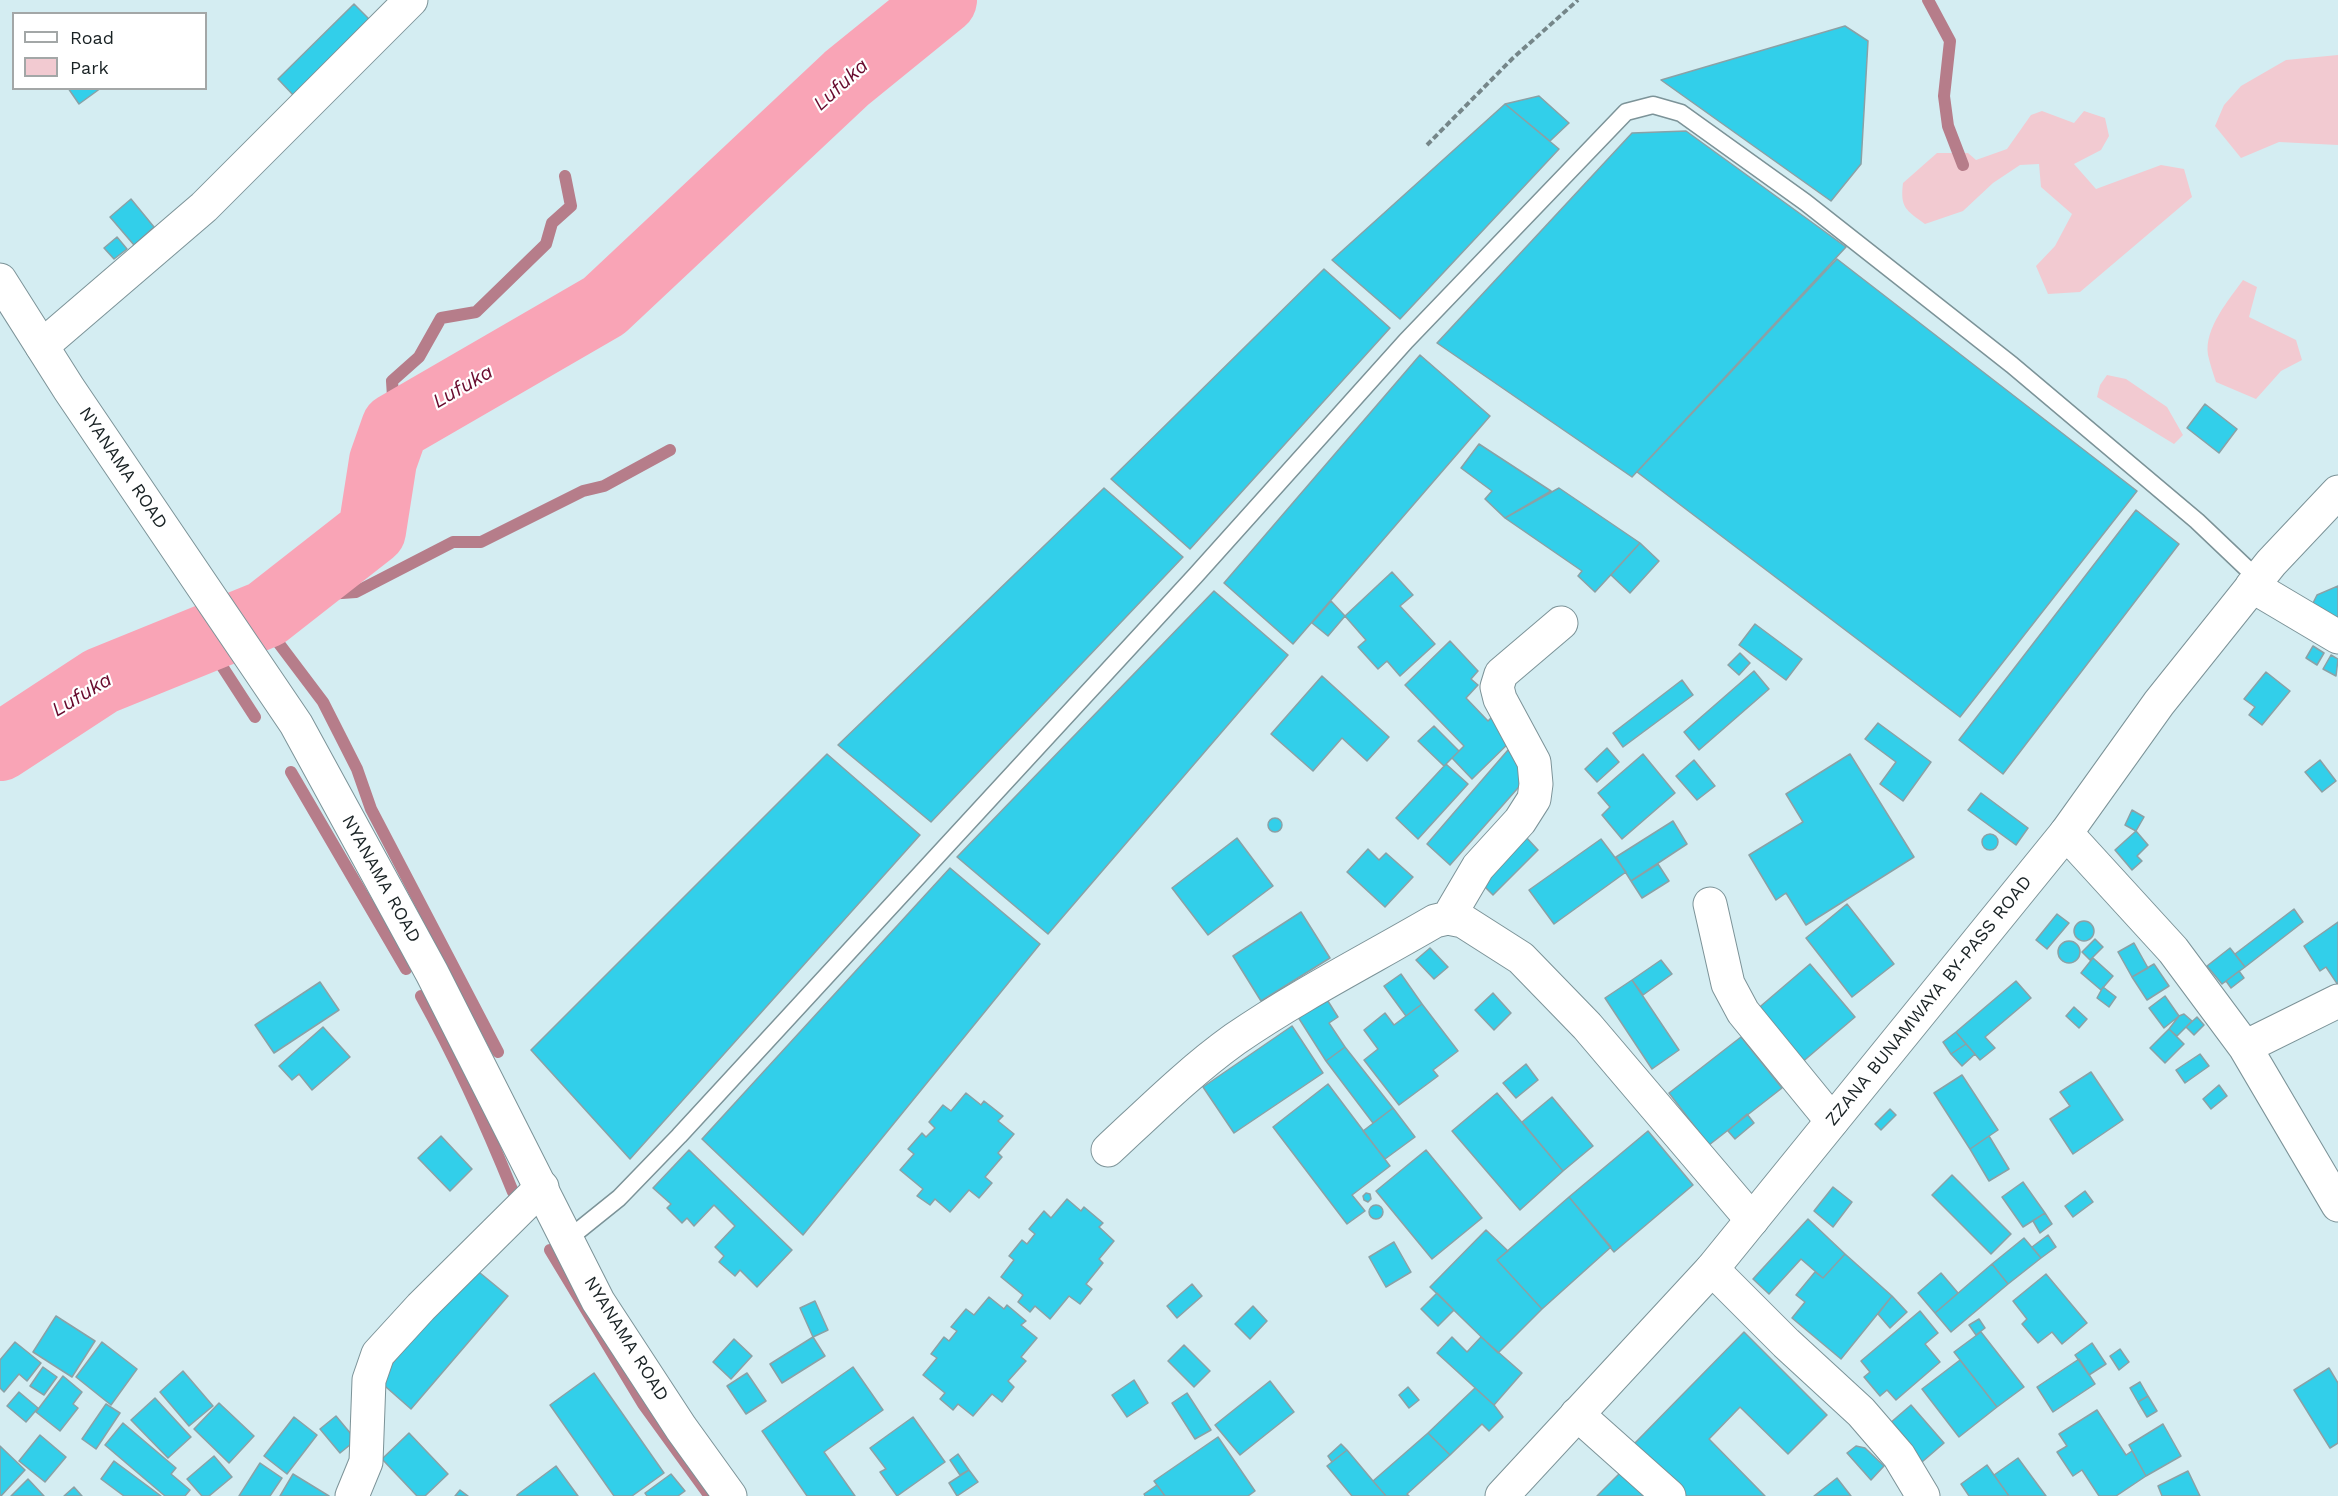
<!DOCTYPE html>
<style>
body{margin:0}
#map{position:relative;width:2338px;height:1496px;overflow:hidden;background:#d4edf2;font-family:"Work Sans",sans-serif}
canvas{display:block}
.legend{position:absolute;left:12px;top:12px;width:195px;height:78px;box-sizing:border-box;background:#fff;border:2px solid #a3a7a7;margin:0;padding:8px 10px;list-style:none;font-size:18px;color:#192224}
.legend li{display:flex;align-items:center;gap:12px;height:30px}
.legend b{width:30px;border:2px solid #a3a7a7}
</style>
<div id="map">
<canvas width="2338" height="1496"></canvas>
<ul class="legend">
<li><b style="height:8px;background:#fff"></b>Road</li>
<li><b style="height:16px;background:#f2cad1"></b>Park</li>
</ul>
</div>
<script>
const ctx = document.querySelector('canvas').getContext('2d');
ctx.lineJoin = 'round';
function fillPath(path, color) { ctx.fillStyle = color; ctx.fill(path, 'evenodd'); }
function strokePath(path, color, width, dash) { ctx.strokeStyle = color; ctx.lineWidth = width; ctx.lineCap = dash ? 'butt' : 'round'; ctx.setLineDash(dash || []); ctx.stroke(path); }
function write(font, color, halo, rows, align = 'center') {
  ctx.font = font + ' "Work Sans",sans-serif'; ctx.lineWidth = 4.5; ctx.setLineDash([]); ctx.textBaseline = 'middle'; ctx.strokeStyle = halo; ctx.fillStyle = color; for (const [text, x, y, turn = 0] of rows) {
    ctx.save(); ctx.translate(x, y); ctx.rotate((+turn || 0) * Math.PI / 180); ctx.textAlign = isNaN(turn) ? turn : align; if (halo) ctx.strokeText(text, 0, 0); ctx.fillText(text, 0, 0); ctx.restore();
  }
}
const green = new Path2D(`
 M2338,55V145L2279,142L2241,158L2215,126L2224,105L2241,86L2286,60Z
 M2042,111L2074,123L2084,111L2105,118L2109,136L2101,150L2074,164L2096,189L2161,165L2184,169L2192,197L2080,292L2048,294L2036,266L2055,246L2072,214L2041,187L2039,164L2020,165L1993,183L1963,211L1925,224C1906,210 1900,208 1903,183L1937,153H1968L1976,160L2007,149L2031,115Z
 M2243,280L2257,287L2249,317L2296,340L2302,360L2281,371L2256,399L2216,382C2213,373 2210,364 2208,355C2204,328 2229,300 2243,280Z
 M2107,375L2126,379L2167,407L2183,435L2174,444L2097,397L2100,385Z`);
const stream = new Path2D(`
 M1928,0L1950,41L1944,96L1948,126L1963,165
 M395,427L392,381L419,357L441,318L476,312L546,244L552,223L571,206L565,176
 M285,597L356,592L453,542H481L583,491L604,486L670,450
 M266,614L277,641L323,702L357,769L371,809L498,1052
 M205,640L255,717
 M291,772L406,969
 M421,996C456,1059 486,1125 513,1192
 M550,1250L643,1404L709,1495`);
const river = new Path2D(`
 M0,747L101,681L266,614L372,531L383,461L395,427L604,306L847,78L943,0`);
const building = new Path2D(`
 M354,4L371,21L295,97L278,79Z
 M1845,26L1868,41L1861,164L1831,201L1661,80Z
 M68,88H101L79,104Z
 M1539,96L1569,123L1550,141L1505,104Z
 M1505,104L1559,149L1400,319L1332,260Z
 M1686,131L1846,247L1632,477L1437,343L1632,133Z
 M131,199L154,227L134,245L110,217Z
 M117,237L127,249L114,259L104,248Z
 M1837,259L2137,491L1960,717L1637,472Z
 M1324,269L1390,328L1190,549L1111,479Z
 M1420,355L1490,416L1293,644L1224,583Z
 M2205,404L2237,429L2219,453L2187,428Z
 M1479,444L1551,491L1505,518L1485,499L1492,491L1461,468Z
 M1104,488L1183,557L931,822L838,745Z
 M1559,488L1640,543L1595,592L1578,576L1582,571L1505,518Z
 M2136,510L2179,544L2003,774L1959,740Z
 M1640,543L1659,561L1630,593L1611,575Z
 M1392,572L1413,595L1400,606L1435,644L1400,676L1387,661L1378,669L1358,647L1366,640L1345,616Z
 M2338,586V627L2309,611L2317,595Z
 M1214,591L1288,655L1048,934L957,857Z
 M1331,601L1345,616L1328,636L1312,623Z
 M1755,624L1802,659L1786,680L1739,645Z
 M1450,641L1478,671L1471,679L1478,685L1466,698L1488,721L1496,713L1517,735L1472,779L1452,758L1464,746L1405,685Z
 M2313,646L2324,653L2317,665L2306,658Z
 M1740,653L1750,663L1739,675L1728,665Z
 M2331,655L2338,659L2336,676L2323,669Z
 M1754,671L1769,689L1699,750L1684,732Z
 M2266,672L2290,691L2262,725L2249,715L2255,707L2244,699Z
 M1322,676L1389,737L1367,761L1342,738L1313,771L1271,734Z
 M1682,680L1693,695L1623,747L1613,733Z
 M1878,723L1931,762L1903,801L1880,784L1896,762L1865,739Z
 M1434,726L1459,751L1444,766L1418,741Z
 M1607,748L1619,762L1597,782L1585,769Z
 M1508,750L1532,772L1450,865L1427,844Z
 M827,754L920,835L630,1159L531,1050Z
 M1643,754L1675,793L1622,839L1602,815L1610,807L1598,793Z
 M1850,754L1914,857L1806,925L1786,893L1776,900L1749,855L1803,822L1786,794Z
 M1694,760L1715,786L1697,800L1676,776Z
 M2320,760L2336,781L2322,792L2305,772Z
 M1446,764L1468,784L1418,839L1396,818Z
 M1981,793L2028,828L2016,845L1968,810Z
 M2132,810L2144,817L2136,831L2125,825Z
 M1268 825a7 7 0 1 1 14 0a7 7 0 1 1-14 0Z
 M1673,821L1687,844L1631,881L1616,857Z
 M2136,831L2148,845L2137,856L2142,861L2132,870L2115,850Z
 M1982 842a8 8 0 1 1 16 0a8 8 0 1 1-16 0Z
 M1525,836L1538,850L1493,895L1479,881Z
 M1237,838L1273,886L1208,935L1172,888Z
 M1601,839L1626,872L1554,924L1529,890Z
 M1368,849L1379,860L1386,853L1413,877L1385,907L1347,872Z
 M1658,864L1669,881L1642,898L1631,881Z
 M950,868L1040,944L803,1235L702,1139Z
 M1847,904L1894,964L1852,997L1806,938Z
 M2294,909L2303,922L2245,967L2235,954Z
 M1301,912L1330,958L1261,1001L1233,956Z
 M2057,914L2069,923L2047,949L2036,940Z
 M2074 931a10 10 0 1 1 20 0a10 10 0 1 1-20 0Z
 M2338,922V985L2326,967L2320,971L2304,946Z
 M2095,939L2103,947L2090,960L2082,952Z
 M2058 952a11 11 0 1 1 22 0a11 11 0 1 1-22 0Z
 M2134,943L2148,968L2132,977L2118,952Z
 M1430,948L1448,967L1434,979L1416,960Z
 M2230,948L2245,967L2222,984L2207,966Z
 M2093,958L2113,976L2101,990L2081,973Z
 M1661,960L1672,974L1643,995L1632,980Z
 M1810,964L1855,1017L1800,1064L1755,1011Z
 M2154,964L2169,986L2147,1000L2132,977Z
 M2239,971L2244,978L2231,988L2226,981Z
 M1401,974L1422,1004L1406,1016L1384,986Z
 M1632,980L1679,1050L1652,1069L1605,998Z
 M2016,981L2031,998L1985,1037L1995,1048L1980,1060L1956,1032Z
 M320,982L339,1010L274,1053L255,1025Z
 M2103,987L2116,997L2109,1007L2097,998Z
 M1493,993L1511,1013L1494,1030L1475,1010Z
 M2165,996L2179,1016L2164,1028L2149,1008Z
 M1326,998L1338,1017L1329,1023L1345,1047L1326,1061L1298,1017Z
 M1422,1004L1458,1051L1433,1070L1438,1076L1399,1105L1364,1060L1378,1049L1364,1030L1385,1013L1394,1025Z
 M2074,1007L2087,1019L2079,1028L2066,1016Z
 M2184,1014L2192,1021L2177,1036L2169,1029L2179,1016Z
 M2197,1017L2204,1025L2194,1035L2186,1027Z
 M1292,1026L1323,1073L1234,1133L1203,1087Z
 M323,1027L350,1057L312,1090L299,1074L292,1080L279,1066Z
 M2169,1029L2184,1044L2165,1063L2150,1048Z
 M1956,1032L1966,1044L1951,1054L1943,1042Z
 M1741,1037L1782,1088L1709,1145L1669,1093Z
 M1966,1044L1975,1054L1962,1066L1951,1054Z
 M1345,1047L1393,1108L1373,1123L1326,1061Z
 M2200,1054L2209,1066L2185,1083L2176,1070Z
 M1526,1064L1538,1080L1516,1098L1503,1083Z
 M2091,1072L2123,1120L2073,1154L2050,1119L2070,1106L2060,1092Z
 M1962,1075L1998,1130L1970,1149L1934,1093Z
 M1328,1084L1390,1166L1352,1195L1365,1211L1347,1224L1273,1127Z
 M2219,1085L2227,1096L2211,1109L2203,1099Z
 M966,1093L981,1105L984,1101L1003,1116L998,1121L1014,1134L998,1153L1002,1157L985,1177L992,1183L979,1198L969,1190L950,1212L935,1199L930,1205L917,1196L923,1189L900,1170L914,1154L908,1149L922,1133L926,1137L935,1128L929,1122L943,1105L951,1111Z
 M1497,1093L1563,1171L1520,1210L1452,1131Z
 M1552,1097L1593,1146L1563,1171L1522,1122Z
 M1393,1108L1415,1137L1385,1159L1363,1131Z
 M1890,1109L1896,1115L1881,1130L1875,1124Z
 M1747,1114L1754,1123L1735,1139L1728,1131Z
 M1648,1131L1693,1185L1614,1252L1569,1197Z
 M441,1136L472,1169L450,1191L418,1158Z
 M1989,1136L2009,1169L1989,1181L1970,1149Z
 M689,1150L792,1250L757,1287L740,1270L735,1276L719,1262L724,1256L715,1247L735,1226L714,1205L694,1226L687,1218L682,1223L667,1208L671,1204L653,1188Z
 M1426,1150L1482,1218L1432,1259L1376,1191Z
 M1952,1175L2011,1234L1991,1254L1932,1195Z
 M2023,1182L2045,1213L2023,1227L2002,1197Z
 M1833,1187L1852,1202L1833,1227L1814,1211Z
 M2085,1191L2093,1202L2073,1217L2065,1206Z
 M1366,1193L1370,1194L1371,1199L1368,1202L1364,1200L1363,1196Z
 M1569,1197L1611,1247L1542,1309L1497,1260Z
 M1067,1199L1081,1211L1084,1207L1103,1223L1099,1227L1114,1241L1099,1259L1103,1263L1086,1284L1092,1289L1080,1304L1069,1296L1050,1319L1035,1306L1030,1312L1018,1302L1023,1295L1001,1277L1014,1260L1009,1256L1022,1240L1027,1244L1035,1234L1029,1229L1044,1211L1051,1218Z
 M1369 1212a7 7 0 1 1 14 0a7 7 0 1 1-14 0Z
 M2045,1213L2052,1224L2040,1233L2033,1221Z
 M1808,1219L1845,1254L1823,1278L1801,1259L1769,1294L1753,1279Z
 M1486,1230L1508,1251L1497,1260L1542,1309L1498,1353L1430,1287Z
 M2048,1235L2056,1247L2041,1258L2032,1247Z
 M2024,1238L2041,1258L2008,1284L1992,1264Z
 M1394,1242L1411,1272L1386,1287L1369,1257Z
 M1845,1254L1892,1296L1841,1359L1792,1318L1805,1302L1796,1295L1815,1272L1823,1278Z
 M1992,1264L2008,1284L1951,1332L1935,1313Z
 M474,1268L508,1296L411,1409L378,1380Z
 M1941,1273L1958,1293L1935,1313L1918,1293Z
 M2046,1274L2087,1323L2062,1344L2052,1332L2038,1343L2022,1324L2027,1319L2013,1301Z
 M1192,1284L1202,1296L1177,1318L1167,1306Z
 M1437,1293L1454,1310L1438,1326L1421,1309Z
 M1892,1296L1907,1312L1890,1328L1878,1314Z
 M989,1297L1004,1309L1007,1305L1026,1321L1021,1325L1037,1338L1021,1357L1026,1361L1008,1381L1014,1387L1002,1402L992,1394L973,1416L958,1404L953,1410L940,1399L945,1393L923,1375L937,1358L931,1354L944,1337L949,1341L957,1331L951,1327L966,1309L974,1315Z
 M815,1301L828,1330L813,1337L800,1308Z
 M1253,1306L1267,1321L1250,1339L1235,1324Z
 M1920,1311L1938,1333L1925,1344L1940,1362L1896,1400L1887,1390L1880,1396L1864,1377L1870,1372L1861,1361Z
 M56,1316L95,1341L72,1377L33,1352Z
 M1979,1319L1985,1328L1976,1335L1969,1325Z
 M1744,1332L1827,1415L1788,1454L1740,1407L1709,1439L1765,1496H1685L1633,1445Z
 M1981,1332L2024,1387L1997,1407L1954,1352Z
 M813,1337L825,1356L782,1383L770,1364Z
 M1452,1337L1467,1352L1481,1337L1522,1373L1494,1405L1437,1353Z
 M734,1339L752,1356L731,1379L713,1362Z
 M15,1342L41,1363L27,1381L19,1374L4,1392L0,1388V1360Z
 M102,1342L137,1369L111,1405L76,1377Z
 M2092,1343L2106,1364L2089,1375L2075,1355Z
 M1184,1345L1210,1371L1194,1387L1168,1361Z
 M2120,1349L2129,1362L2119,1370L2110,1356Z
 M2079,1359L2095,1384L2053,1412L2037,1387Z
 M1960,1360L1997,1407L1959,1437L1922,1389Z
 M43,1367L57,1377L44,1395L30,1386Z
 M853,1367L883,1410L824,1452L855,1496H807L762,1431Z
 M2329,1368L2338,1383V1443L2330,1448L2294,1390Z
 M183,1371L213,1406L189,1426L160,1392Z
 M594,1373L664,1473L632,1496H614L550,1405Z
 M747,1373L766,1401L746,1414L727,1386Z
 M63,1376L82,1392L73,1404L78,1408L60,1431L36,1412Z
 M1134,1380L1148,1403L1127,1417L1112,1395Z
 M1270,1381L1294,1412L1240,1455L1215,1425Z
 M2140,1382L2148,1396L2138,1402L2130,1388Z
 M1408,1387L1419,1400L1409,1408L1399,1395Z
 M1475,1388L1494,1405L1503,1417L1489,1431L1482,1424L1450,1455L1428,1433Z
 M19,1392L38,1408L26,1422L7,1406Z
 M1187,1393L1211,1430L1195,1439L1172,1403Z
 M2148,1396L2157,1411L2147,1417L2138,1402Z
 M155,1398L191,1437L168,1458L131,1420Z
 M219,1403L254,1436L229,1463L194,1429Z
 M106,1404L120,1413L96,1449L82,1439Z
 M1911,1405L1944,1443L1922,1462L1889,1424Z
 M2097,1410L2126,1455L2132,1451L2146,1476L2116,1496H2099L2082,1470L2073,1476L2057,1452L2067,1446L2059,1434Z
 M336,1416L356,1440L340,1453L320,1429Z
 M294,1417L317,1435L287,1474L264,1456Z
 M913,1417L945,1462L897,1496L880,1472L886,1469L870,1448Z
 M123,1423L176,1468L171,1474L190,1490L185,1496H165L105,1445Z
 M2163,1424L2181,1456L2146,1476L2129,1445Z
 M409,1433L448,1474L425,1496H417L382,1459Z
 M1428,1433L1450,1455L1407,1494L1409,1496H1386L1373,1481Z
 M40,1435L66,1457L45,1482L19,1461Z
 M1218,1437L1255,1491L1248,1496H1165L1154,1481Z
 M1341,1444L1347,1450L1332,1462L1328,1456Z
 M0,1446L25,1470L1,1496L0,1495Z
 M1856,1446L1865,1448L1884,1466L1871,1480L1847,1453Z
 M1347,1450L1373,1481L1386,1496H1352L1327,1466Z
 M958,1454L969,1470L960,1475L950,1460Z
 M214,1456L232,1477L209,1496H202L187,1479Z
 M2018,1458L2046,1496H2009L1994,1475Z
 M114,1461L161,1496H124L101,1479Z
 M260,1463L282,1478L270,1496H239Z
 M1987,1465L1994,1475L2009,1496H1969L1961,1484Z
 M556,1466L578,1496H517V1495Z
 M969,1470L978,1482L957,1496L949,1483Z
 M2188,1471L2200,1496H2162L2158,1486Z
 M1621,1472L1645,1496H1597Z
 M293,1474L329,1496H280Z
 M671,1474L685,1491L678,1496H647L645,1493Z
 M1837,1478L1851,1496H1814Z
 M28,1479L44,1496H11Z
 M1157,1485L1165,1496H1145L1144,1494Z
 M74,1487L82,1496H64Z
 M460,1490L468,1496H455Z`);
const path = new Path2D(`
 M1427,145L1512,59L1578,0`);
const service = new Path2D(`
 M568,1239L619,1198L679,1136L1196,575L1406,341L1626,112L1653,105L1681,113L1805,202L2012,365L2197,521L2258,579`);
const minor = new Path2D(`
 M42,346L204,207L411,0
 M2252,586L2338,637
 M2066,833L2173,950L2245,1047L2338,1205
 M1710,904L1728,984L1743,1012L1832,1121
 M1448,918L1478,867L1520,821L1534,799L1536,784L1534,762L1500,699L1497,687L1501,674L1561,623
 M2245,1047L2338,1001
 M1108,1150C1149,1112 1189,1072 1235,1039C1299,995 1368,960 1435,921L1448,918L1463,921L1521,958L1587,1026L1752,1220
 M1712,1269L1786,1343L1861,1412L1899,1456L1923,1496
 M1577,1414L1669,1496
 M352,1496L366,1462L369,1380L378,1354L421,1307L542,1187`);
const tertiary = new Path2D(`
 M0,280L69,389L296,724L432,973L598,1301L681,1428L730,1496
 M1502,1496L1712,1269L2066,833L2159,703L2271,563L2338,492`);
const streetNames = [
 ["NYANAMA ROAD",123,468,56],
 ["NYANAMA ROAD",381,879,61],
 ["ZZANA BUNAMWAYA BY-PASS ROAD",1929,1001,-51],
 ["NYANAMA ROAD",626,1339,58]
];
const waterNames = [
 ["Lufuka",841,85,-42],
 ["Lufuka",463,387,-30],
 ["Lufuka",82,695,-31]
];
fillPath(green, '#f2cad1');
strokePath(stream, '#b67d8a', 12);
strokePath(river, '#f9a4b6', 68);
fillPath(building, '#32cfea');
strokePath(building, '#8aa1a6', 1.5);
strokePath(service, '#7c9398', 19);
strokePath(minor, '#7c9398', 35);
strokePath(tertiary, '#7c9398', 35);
strokePath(path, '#758689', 4, [6, 3]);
strokePath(service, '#fff', 16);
strokePath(minor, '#fff', 33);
strokePath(tertiary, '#fff', 33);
write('18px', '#192224', '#fff', streetNames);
write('italic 20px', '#680a2d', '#fff', waterNames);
</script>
